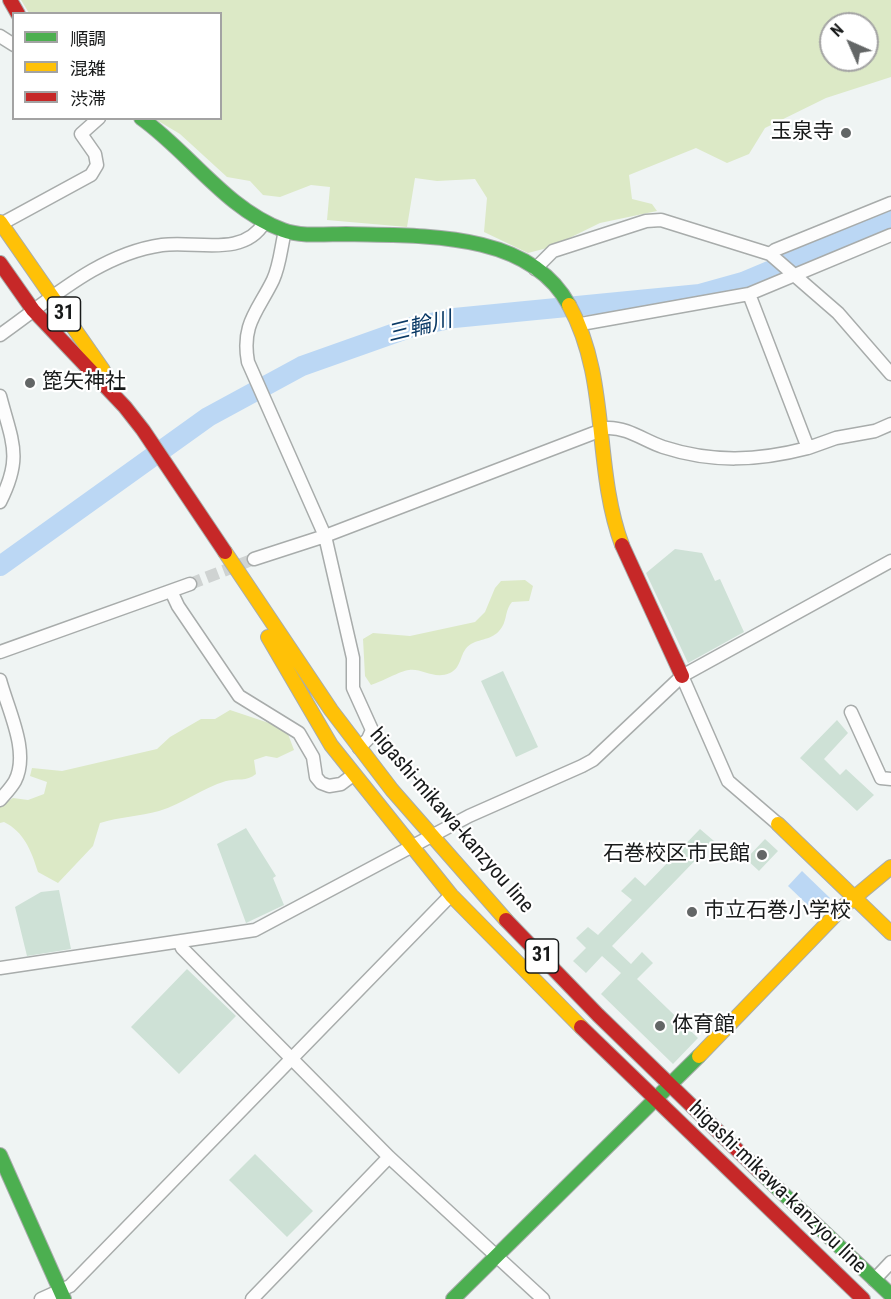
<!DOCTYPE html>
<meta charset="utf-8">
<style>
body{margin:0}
#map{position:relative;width:891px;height:1299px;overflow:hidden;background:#eff4f3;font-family:"Roboto Condensed","Noto Sans JP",sans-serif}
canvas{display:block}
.legend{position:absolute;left:12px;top:12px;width:210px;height:108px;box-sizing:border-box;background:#fff;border:2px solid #a3a3a3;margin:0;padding:8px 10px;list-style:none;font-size:18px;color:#181a1a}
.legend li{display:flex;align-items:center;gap:12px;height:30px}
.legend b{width:30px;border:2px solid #a3a3a3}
.north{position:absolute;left:819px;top:12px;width:60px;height:60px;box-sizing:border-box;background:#fff;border:2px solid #a3a3a3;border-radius:50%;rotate:315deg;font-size:16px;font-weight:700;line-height:24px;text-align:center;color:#181a1a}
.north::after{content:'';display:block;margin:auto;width:21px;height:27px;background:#636666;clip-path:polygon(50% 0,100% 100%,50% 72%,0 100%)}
</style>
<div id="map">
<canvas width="891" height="1299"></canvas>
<ul class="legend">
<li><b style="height:8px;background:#4caf50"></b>順調</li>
<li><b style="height:8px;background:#ffc107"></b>混雑</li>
<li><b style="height:8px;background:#c62828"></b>渋滞</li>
</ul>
<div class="north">N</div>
</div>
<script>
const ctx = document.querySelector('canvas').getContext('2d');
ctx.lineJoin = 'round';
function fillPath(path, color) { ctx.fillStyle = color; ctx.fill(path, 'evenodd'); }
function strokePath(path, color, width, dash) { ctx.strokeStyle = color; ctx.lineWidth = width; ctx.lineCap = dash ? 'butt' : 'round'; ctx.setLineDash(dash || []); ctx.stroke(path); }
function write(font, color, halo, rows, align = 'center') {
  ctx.font = font + ' "Roboto Condensed","Noto Sans JP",sans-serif'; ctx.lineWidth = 4.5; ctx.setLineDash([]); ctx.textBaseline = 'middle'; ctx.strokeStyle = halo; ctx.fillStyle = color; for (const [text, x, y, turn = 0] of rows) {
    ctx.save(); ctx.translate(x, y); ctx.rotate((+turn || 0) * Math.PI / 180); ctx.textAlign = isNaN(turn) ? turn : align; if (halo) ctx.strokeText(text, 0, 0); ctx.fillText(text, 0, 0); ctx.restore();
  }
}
const green = new Path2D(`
 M21,0H891V77L826,98L765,128L749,154L727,163L696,148L629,175L632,199L652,204L657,211L600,223L551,247L528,253L484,232L487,198L475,179L437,181L415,178L407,227L327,220L330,187L311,185L280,197L263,195L250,181L227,177L180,134L155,119L220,118V14L29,13ZM831,24H867V60H831Z
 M525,580L533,586L529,601L512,602C505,610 507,619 502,627C494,640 482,638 471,644C459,651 463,667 450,673C434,680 422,668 409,670C400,671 381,682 371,685L365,676L363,639L373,633L410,636L475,622L485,612L495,588L501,581Z
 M230,710L272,724L288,734L294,750L277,758L266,756L254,760L256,774C246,782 238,778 226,781C202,788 183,804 159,811C140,816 119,817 100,823L93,846L58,883L38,872C31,850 24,832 4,822L0,823V806L13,798L28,800L44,794L47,782L30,776L32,768L62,771L157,749L170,737L201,719H215Z`);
const water = new Path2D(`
 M802,871L830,898L816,913L788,886Z`);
const river = new Path2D(`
 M0,566L208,417L302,366L412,327L454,318L700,294L743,282L891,220`);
const building = new Path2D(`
 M675,549L702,553L715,581L720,579L744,632L688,663L646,573Z
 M503,671L538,747L516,757L481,681Z
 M837,720L848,733L824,759L840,775L846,769L874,795L857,811L800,758Z
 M246,828L276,876L273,878L284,905L246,923L217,844Z
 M700,829L714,841L612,946L631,964L642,952L653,963L637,979L698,1038L673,1064L601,994L621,973L602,956L586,973L573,961L586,948L576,938L588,927L598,935L632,900L621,891L635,877L645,886Z
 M765,839L778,851L759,871L746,859Z
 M59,890L71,949L27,956L15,907L41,892Z
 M187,969L236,1016L179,1074L131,1027Z
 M255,1154L313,1211L287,1237L229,1180Z`);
const streetTunnel = new Path2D(`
 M190,584L254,559`);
const street = new Path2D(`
 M0,36L14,45
 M1,224L91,175L97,165L95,154L81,134L99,118
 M285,231C281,247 280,265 273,280C258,311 241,324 248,362L325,536L353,658V688L372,730L368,739L359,748
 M891,235L749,294L808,448L836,438L875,431L891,424
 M770,254L838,313L891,374
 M535,269L553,251L646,221L661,220L770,254L775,250L891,203
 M581,324L749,294
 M0,335C50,300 99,254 162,245C195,240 243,258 264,223
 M0,396C12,442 23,457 0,502
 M254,559L325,536L607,428C627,427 645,441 663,447C712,463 758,461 808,448
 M171,591L178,606L239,696L299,733L313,757L316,777L321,783L329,786L341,784L353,775
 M0,652L190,584
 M682,676L728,781L778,824
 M0,680C8,710 30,752 15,781C11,788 5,794 0,800
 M851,712L881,778L891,779
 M180,943L182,948L389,1157L543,1299
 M0,968L255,930L469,816L582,766L593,760L682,676L891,561
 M874,1280L891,1262
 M41,1299L70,1286L451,895
 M252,1299L389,1157`);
const fast = new Path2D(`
 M141,118C189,152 226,209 283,230C301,237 327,234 346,234C419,236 529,230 569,305
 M0,1155L64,1299
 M759,1171L891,1295
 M453,1299L699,1056`);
const slow = new Path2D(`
 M0,222L103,370
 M569,305C610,379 593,467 622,545
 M225,552L331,710L392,790L506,920
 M268,637L331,745L451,895L581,1027
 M778,824L891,933
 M699,1056L843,907L891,867`);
const jam = new Path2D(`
 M10,0L18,14
 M0,263L33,310L125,407L143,430L225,552
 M622,545L682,676
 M506,920L598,1015L759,1171
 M581,1027L863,1299`);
const markers = [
 [846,133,6,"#636666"],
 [30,383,6,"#636666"],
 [762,855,6,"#636666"],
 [692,912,6,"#636666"],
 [660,1026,6,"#636666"]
];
const shields = [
 [64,314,33],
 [542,956,33]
];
const shieldNames = [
 ["31",64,314],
 ["31",542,956]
];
const poiNames = [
 ["玉泉寺",834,133,"right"],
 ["箆矢神社",42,383],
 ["石巻校区市民館",750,855,"right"],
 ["市立石巻小学校",704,912],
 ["体育館",672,1026]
];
const streetNames = [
 ["higashi-mikawa-kanzyou line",451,821,49],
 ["higashi-mikawa-kanzyou line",777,1188,44]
];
const waterNames = [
 ["三輪川",420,328,-14]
];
fillPath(green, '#dce9c6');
fillPath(water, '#bbd7f4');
strokePath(river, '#bbd7f4', 20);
fillPath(building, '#cee1d6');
strokePath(streetTunnel, '#cfd3d2', 12, [12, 6]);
strokePath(street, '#a8acab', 15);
strokePath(fast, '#a8acab', 16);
strokePath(slow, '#a8acab', 16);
strokePath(jam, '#a8acab', 16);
strokePath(street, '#fdfdfd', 12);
strokePath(fast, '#4caf50', 14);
strokePath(slow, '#ffc107', 14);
strokePath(jam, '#c62828', 14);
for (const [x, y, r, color] of markers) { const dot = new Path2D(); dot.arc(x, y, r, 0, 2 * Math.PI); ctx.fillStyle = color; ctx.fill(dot); strokePath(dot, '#fff', 2); }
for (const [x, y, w] of shields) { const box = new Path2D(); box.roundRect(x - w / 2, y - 17, w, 34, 4.5); ctx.fillStyle = '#fff'; ctx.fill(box); strokePath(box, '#181a1a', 1.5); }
write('bold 20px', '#181a1a', null, shieldNames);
write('21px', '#181a1a', '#fff', poiNames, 'left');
write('21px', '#181a1a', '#fff', streetNames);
write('italic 22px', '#0b3a66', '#fff', waterNames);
</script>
